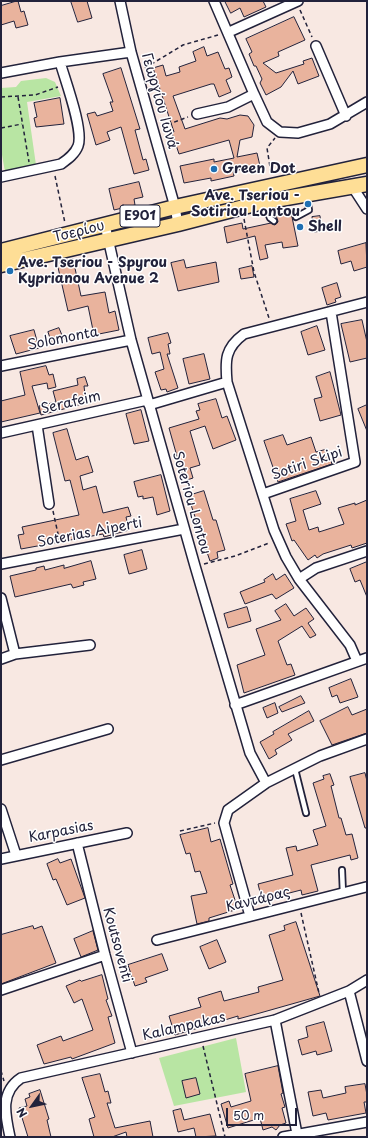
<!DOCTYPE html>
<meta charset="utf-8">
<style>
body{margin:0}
#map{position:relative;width:368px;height:1138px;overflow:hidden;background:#f8e8e2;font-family:"Playpen Sans",sans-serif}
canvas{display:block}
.frame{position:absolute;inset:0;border:2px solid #22223b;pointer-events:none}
.north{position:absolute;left:12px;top:1086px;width:40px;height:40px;-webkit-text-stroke:3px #fff;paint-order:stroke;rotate:237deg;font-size:11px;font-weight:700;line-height:16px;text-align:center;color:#22223b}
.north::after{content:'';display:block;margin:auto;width:14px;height:18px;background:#22223b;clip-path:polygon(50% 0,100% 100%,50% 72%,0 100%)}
.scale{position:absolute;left:226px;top:1108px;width:71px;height:18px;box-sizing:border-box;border:2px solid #22223b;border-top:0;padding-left:5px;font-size:12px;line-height:14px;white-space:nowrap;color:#22223b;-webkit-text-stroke:3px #fff;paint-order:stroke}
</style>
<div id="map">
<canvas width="368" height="1138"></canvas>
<div class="frame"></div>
<div class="north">N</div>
<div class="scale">50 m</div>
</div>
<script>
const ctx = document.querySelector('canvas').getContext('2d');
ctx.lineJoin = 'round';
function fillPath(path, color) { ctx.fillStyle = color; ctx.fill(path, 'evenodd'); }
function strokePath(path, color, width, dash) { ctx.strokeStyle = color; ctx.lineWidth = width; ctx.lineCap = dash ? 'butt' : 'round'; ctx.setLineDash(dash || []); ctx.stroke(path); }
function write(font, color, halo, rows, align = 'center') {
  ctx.font = font + ' "Playpen Sans",sans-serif'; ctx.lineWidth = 3; ctx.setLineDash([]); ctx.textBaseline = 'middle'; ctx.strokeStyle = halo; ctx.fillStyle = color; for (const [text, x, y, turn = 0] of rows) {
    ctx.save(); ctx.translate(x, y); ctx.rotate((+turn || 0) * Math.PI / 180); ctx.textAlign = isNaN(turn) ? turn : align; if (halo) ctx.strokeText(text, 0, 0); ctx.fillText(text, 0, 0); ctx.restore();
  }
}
const green = new Path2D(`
 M46,78L55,82L61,96L27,102L36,165L5,172L1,149V88L16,87L21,81Z
 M236,1038L246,1092L174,1106L159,1058Z`);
const building = new Path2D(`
 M18,1L21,12L24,11L28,25L16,28L14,21L1,25V6Z
 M71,1H87L92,18L78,22Z
 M225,1H263L266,7L244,17L240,8L231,13Z
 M294,17L305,40L278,52L279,56L263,63L276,73L304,64L303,61L312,58L319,76L298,84L293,71L281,87L266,95L260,83L262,79L256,66H254L249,54L252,52L246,39Z
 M204,47L207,56L218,52L225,69L229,68L232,77L226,80L231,92L219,97L214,84H211L173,96L185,129L220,118L227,119L240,115L248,116L254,125L252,137L240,140L237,157L257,153L260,166L233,171L234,176L211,181V178L184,183L180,166L214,159V162L234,158L229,140L179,154L172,133L174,132L153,68L163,65L166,76L180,72L179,67L196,61L193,52Z
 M121,68L140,129L135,130L143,160L146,159L149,170L134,174L121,127L107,132L110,140L96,145L87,114L95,112L97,116L113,111L110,102H113L103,74Z
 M60,98L64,124L36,127L34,118L37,117L34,103Z
 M139,182L143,197L134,199L135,205L114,210L109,189Z
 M291,212L298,246L283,248L282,242L265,245L268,258L260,260L255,236L227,243L224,227L242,223L243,229L271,223L275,225L278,222L276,215Z
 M320,216L322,231L314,232L312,217Z
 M366,243L367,267L354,271L351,261L341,264L338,251Z
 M73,259L81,296L105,292L109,313L115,311L119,330L94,335L88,306L68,311L57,263Z
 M184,260L186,268L216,262L219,282L178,291L171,263Z
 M252,266L254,277L241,279L239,269Z
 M337,283L341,297L335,299L336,302L327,305L322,288Z
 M362,320L367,342V358L350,362L341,324Z
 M317,326L325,350L308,355L301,332Z
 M59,328L64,340L52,344L48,332Z
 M34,330L39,348L16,354L10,336Z
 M168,333L171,343L168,344L170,354H167L178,388L167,392L166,389L161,390L155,372L164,369L160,352L152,354L148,338Z
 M204,354L210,379L189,384L183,359Z
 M46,366L49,375L53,374L56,387L48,389L47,383L32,386L40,413L1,422V401L25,395L20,372Z
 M330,372L341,415L320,421L314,399L322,397L316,377Z
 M85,377L88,386H84L86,403L41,415L39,406L56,402L53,391L78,385L77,379Z
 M216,399L222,418L227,416L236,440L213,449L205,426L190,431L200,465L190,468L193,478L184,481L169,428L199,419L196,411L200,410L198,404Z
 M367,405V431L358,409Z
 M141,410L149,441L134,444L126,414Z
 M67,429L76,460L88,456L93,472L80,476L83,490L96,486L103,513L128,507L131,516L126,517L129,530L104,537L103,534L21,549L18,535L24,534L22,527L79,515L70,480L65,481L53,433Z
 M283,435L287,445L311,437L316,452L327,449L332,464L278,482L264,441Z
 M161,475L170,511L157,515L153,497L143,499V496L138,497L134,482Z
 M204,491L213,520H216L225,550L217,552L218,558L210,561L188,496Z
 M316,491L321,504L303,510L309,530L318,527L319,532L344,524L338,508L355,503V505L367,500V543L352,548L351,545L323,554L317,558L315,555L308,560L294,540L292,541L286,524L296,521L290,499Z
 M142,550L147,569L129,574L124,555Z
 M91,561L96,579L83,582L84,585L73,588L71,584L15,597L10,576L36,570V568L44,566L45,570L64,565V568Z
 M367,562V597L360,580L355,582L350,569Z
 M273,574L276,580L285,574L294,588L276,599L272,594L245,604L240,592L265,582L264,580Z
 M286,604L294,616L306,608L314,619L308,623L316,635L310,638L302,626L278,641L287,665L291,664L295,675L244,693L237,665L265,655L256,629L281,620L275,611Z
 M247,607L251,621L228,628L224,614Z
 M351,679L358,697L340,703L337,695L332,697L329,688Z
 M301,696L305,703L282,712L279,707Z
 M275,703L278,713L267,718L263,708Z
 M348,707L352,715L367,709V733L332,745L320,721Z
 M309,711L314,721L288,734L292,740L275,750L277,754L269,759L260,742L274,734L273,732Z
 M365,773L367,781V828H365L350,777Z
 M330,774L334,785L331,786L339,818H341L346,835L352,834L358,858L351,860L350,855L311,865L318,891L302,895L301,890L262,900L258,884L293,875L286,848L296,846L297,851L318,845L313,830L326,826L313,783L324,779L323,776Z
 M208,828L211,842L220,839L233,884L230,885L238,909L209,918V921L197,924L191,896L207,893L200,871L195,872L190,853L186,854L180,835Z
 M58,859L60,863L71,859L85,898L67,905L56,879L53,880L47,864Z
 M296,922L320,996L260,1013L238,1019V1016L175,1035L169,1016L201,1007L198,998L221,991L224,1001L259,992L258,987L283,980L269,935L285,930L284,926Z
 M33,926L34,929L42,926L56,963L1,984V935Z
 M93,931L98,950L81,957L74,939Z
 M217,940L226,962L209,969L200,947Z
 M162,954L168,970L145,978L147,982L135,986L128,965Z
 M102,975L108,999L106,1000L112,1016L108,1017L115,1043L72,1059L71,1057L44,1064L37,1045L61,1036L63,1041L93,1030L82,999L74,1003L66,986L80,980L81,981Z
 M324,1022L332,1051L317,1055L316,1051L302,1055L298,1040L308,1037L306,1027Z
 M278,1066L283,1093L281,1094L285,1107L282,1108L286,1123L280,1125L276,1130L272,1127L263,1130L260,1118L228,1128L221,1104L229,1101L231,1107L251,1101L245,1074Z
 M100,1074L105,1092L108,1091L111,1103H107L115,1128L150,1121L153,1137H127L126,1132L112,1137H94L89,1119L95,1117L82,1078Z
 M196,1078L200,1094L186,1098L182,1081Z
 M365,1084L367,1095V1102H364L366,1113L328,1120L326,1113L313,1116L308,1092L321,1090L323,1098L346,1093L345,1087Z
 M40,1090L49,1119L47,1120L51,1137H28L19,1108L27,1106L25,1099L30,1097L29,1094Z
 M181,1109L184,1120L210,1114L216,1136L196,1137L194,1128L178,1132L173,1111Z`);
const path = new Path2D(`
 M300,10L312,37
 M145,68L183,45L218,35
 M1,97L35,95L58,87
 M18,97L29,162
 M161,127L188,117
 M1,128L22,124
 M271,173L267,148L275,138
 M55,176L65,223
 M244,219L254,272L269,318
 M53,511L60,543
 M204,564L235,556L269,543
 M180,831L215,823
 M301,913L319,993
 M203,1046L225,1137
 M1,1071L4,1081`);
const lane = new Path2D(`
 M264,204L270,218L274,221
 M296,217L309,210L307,197
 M295,769L306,813
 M342,870L343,894`);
const street = new Path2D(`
 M120,1L131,52L175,207L178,224
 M214,1L254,94L267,122L280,132L298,133L330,124L367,102
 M229,32L298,1
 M316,46L346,116
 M1,73L60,62L131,52
 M197,114L228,107L254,94
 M1,177L61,164C68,159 75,154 78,146C84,130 65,80 60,62
 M352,186L367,209
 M105,225L131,340L195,566L250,753L266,783
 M1,366L131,340
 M149,405L227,382
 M37,425L49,504
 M1,433L147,400
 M263,494L355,462L331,312
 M1,564L184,529
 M299,579L316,568L367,551
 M1,598L15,654
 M1,659L15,654L90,645
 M357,661L350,645L299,579L286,557L274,530L227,382C225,360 225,348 244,334L367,302
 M235,705L367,658
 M1,760L108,729
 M1,809L16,855
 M77,843L105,955L132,1053
 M1,859L127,833
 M250,916L224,823L228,810L266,783L320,756L367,739
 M157,940L366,887
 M1,990L105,955
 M349,991L367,1061
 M275,1020L297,1134
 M10,1137C5,1114 0,1092 21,1078L275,1020L349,991L367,980
 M283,1137L367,1122`);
const primary = new Path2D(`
 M1,251L175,207L367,165
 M1,265L178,224L263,202L367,184`);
const markers = [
 [214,169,4,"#1f6fb2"],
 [308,204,4,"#1f6fb2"],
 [300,227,4,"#1f6fb2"],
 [10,271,4,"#1f6fb2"]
];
const shields = [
 [140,216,40]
];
const shieldNames = [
 ["E901",140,216]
];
const streetNames = [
 ["Γεωργίου Ιωνά",159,101,74],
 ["Τσερίου",79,232,-14],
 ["Solomonta",63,339,-11],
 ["Serafeim",71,403,-13],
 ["Sotiri Skipi",307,464,-19],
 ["Soteriou Lontou",191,503,74],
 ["Soterias Aiperti",90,533,-11],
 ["Karpasias",61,832,-11],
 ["Καντάρας",258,900,-14],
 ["Koutsoventi",117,945,75],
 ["Kalampakas",184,1027,-13]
];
const poiNames = [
 ["Green Dot",222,169],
 ["Ave. Tseriou -",300,196,"right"],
 ["Sotiriou Lontou",300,212,"right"],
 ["Shell",308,227],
 ["Ave. Tseriou - Spyrou",18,263],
 ["Kyprianou Avenue 2",18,279]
];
fillPath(green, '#b8e5a3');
fillPath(building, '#e9b39d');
strokePath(building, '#22223b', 1);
strokePath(lane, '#22223b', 8);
strokePath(street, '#22223b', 12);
strokePath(primary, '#22223b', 17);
strokePath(path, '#22223b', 1.5, [4, 3]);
strokePath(lane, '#fff', 4.5);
strokePath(street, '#fff', 9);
strokePath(primary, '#fede96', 14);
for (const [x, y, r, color] of markers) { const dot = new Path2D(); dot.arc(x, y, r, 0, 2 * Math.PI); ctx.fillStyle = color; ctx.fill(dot); strokePath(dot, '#fff', 1.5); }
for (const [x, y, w] of shields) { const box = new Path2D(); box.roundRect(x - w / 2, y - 11, w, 22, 3); ctx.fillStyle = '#fff'; ctx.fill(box); strokePath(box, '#22223b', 1); }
write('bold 13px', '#22223b', null, shieldNames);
write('14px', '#22223b', '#fff', streetNames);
write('bold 14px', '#22223b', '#fff', poiNames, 'left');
</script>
